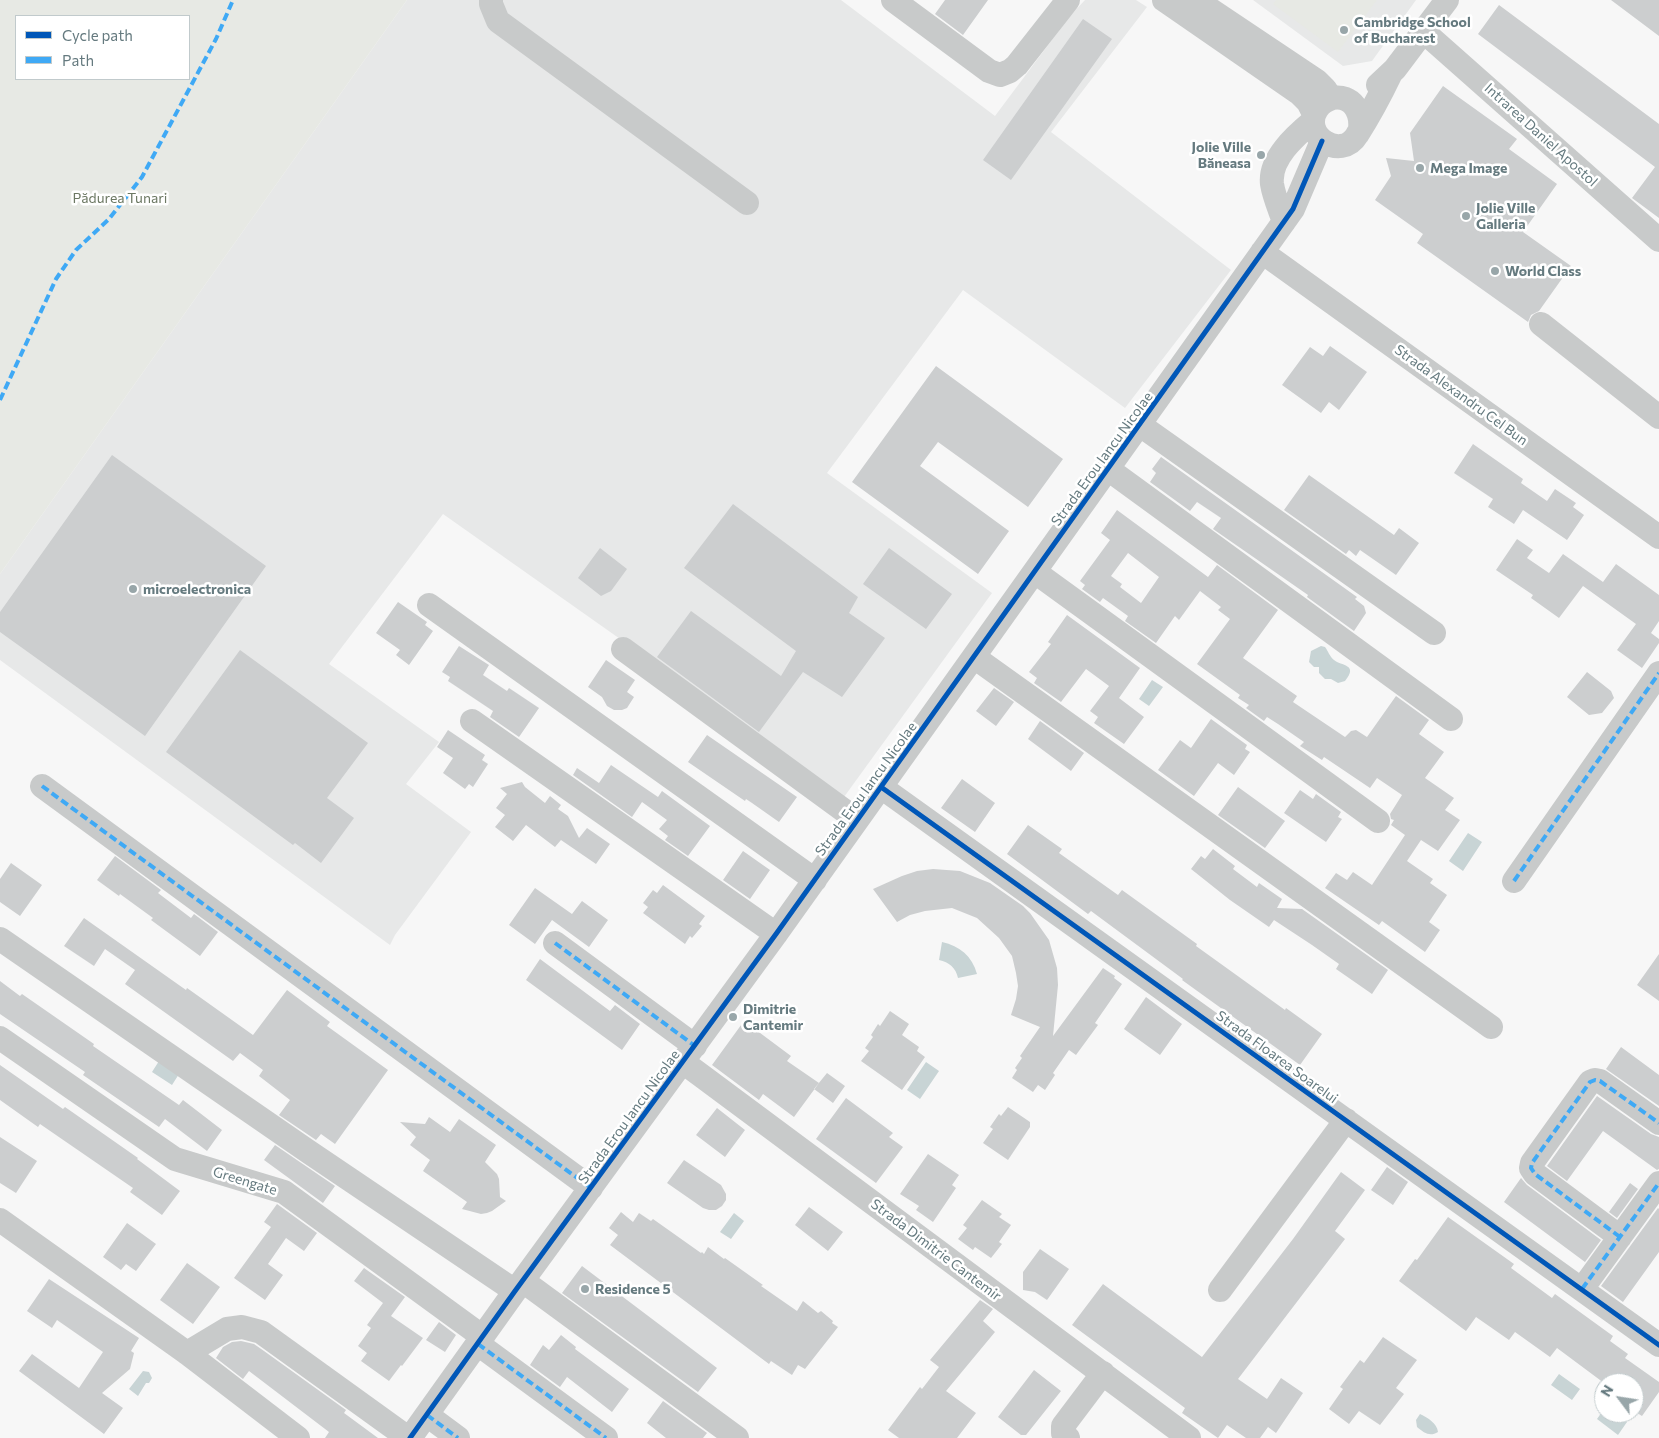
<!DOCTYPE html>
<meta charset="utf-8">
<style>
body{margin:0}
#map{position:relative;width:1659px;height:1438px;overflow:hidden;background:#f7f7f7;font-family:Commissioner,sans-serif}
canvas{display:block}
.legend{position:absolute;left:15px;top:15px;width:175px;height:65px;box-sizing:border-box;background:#fff;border:1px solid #c1cacc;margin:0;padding:6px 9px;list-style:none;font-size:15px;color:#657a7f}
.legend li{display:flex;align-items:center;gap:10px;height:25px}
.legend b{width:25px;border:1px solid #c1cacc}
.north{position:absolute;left:1594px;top:1373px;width:50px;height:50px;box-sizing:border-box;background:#fff;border:1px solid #c1cacc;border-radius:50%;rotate:301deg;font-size:14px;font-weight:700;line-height:20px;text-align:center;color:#657a7f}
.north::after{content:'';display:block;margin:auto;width:18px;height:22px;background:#98a6a9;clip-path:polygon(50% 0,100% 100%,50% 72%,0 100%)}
</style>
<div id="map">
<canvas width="1659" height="1438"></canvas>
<ul class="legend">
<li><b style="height:6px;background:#0057b8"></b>Cycle path</li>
<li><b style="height:6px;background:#3fa9f5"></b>Path</li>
</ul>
<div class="north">N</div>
</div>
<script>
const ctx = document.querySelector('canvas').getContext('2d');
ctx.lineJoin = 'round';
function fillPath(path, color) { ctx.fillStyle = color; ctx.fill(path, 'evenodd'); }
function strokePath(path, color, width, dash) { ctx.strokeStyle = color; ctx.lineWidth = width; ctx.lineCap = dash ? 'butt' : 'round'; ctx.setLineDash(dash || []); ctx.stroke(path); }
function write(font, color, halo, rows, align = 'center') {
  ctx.font = font + ' Commissioner,sans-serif'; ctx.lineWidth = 5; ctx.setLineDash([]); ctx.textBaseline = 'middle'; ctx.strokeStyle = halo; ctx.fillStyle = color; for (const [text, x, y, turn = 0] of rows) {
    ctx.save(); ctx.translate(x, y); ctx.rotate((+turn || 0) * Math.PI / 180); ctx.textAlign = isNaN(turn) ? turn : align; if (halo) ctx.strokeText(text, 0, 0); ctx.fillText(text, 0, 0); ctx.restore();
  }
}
const built = new Path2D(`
 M407,0H841L995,116L1069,17L1085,0H1136L1147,7L1051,132L1231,270L1125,408L963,290L827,473L992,593L844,797L443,514L329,664L439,742L406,784L471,832L395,935L390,945L0,660V574Z
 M1253,0H1416L1372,61L1343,66Z`);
const green = new Path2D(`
 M0,0H407L0,574ZM189,16V79H16V16Z
 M1276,0H1377L1338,52L1273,4Z`);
const water = new Path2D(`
 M1321,646L1325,647C1328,651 1330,657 1334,660C1341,666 1359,664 1345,681L1338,683L1331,679H1325L1319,673V667H1314L1309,662L1311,651Z
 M1152,680L1163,687L1149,706L1139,699Z
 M1468,833L1482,842L1463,871L1449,861Z
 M942,942C960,946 972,956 977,974L958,978C956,968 949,962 939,960Z
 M159,1061L179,1074L172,1085L152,1072Z
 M926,1062L939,1071L920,1099L907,1090Z
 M734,1213L744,1221L731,1239L720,1232Z
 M143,1371L149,1372L152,1378L149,1383H146L138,1396L129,1389Z
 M1559,1374L1580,1389L1572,1400L1551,1385Z
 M1604,1409V1413H1614L1627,1422L1618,1435L1597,1419Z
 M1420,1414C1428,1418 1437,1423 1438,1432C1430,1437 1424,1433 1417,1427L1416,1420Z`);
const building = new Path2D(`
 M945,0H988L963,35L935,14Z
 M1611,0H1659V36Z
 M1499,5L1659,124V218L1632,198L1655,167L1478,34Z
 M1083,19L1112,39L1011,180L983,160Z
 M1443,86L1517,139L1509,149L1557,184L1523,232L1571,266L1539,311L1531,315L1528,322L1417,243L1423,234L1375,200L1391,176L1386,158L1414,161L1410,133Z
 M1330,346L1367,372L1339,410L1329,402L1321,413L1282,385L1310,347L1323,356Z
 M936,366L1063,459L1028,507L938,442L920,466L1009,531L978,574L852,482Z
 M1473,444L1523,479L1521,483L1547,501L1555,489L1576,503L1573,507L1584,515L1567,540L1523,510L1514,524L1488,507L1493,499L1454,473Z
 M112,455L266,566L145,736L0,632V612Z
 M1161,457L1357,597L1355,599L1364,606L1366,613L1354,631L1307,597L1308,595L1213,529L1221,518L1197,502L1190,511L1150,482L1156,473L1152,469Z
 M1309,475L1394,535L1399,528L1419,543L1396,575L1360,550L1356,556L1349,550L1346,554L1284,510Z
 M733,504L858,597L849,613L885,638L842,697L803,672L759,732L657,657L691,611L781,676L796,651L684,568Z
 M1117,510L1208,577L1217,565L1278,610L1243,658L1297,696L1293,702L1345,737L1351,731L1356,730L1367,737L1396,696L1429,720L1419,734L1444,752L1425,778L1454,798L1445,810L1460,820L1438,851L1421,840L1407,861L1433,879L1430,883L1447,895L1429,922L1440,930L1425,952L1382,921L1379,925L1325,888L1336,873L1347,880L1353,872L1372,885L1405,835L1391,825L1394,820L1391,819L1390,814L1402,795L1377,778L1370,788L1324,757L1322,760L1300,746L1304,742L1278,724L1267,717L1264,721L1246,708L1249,705L1238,698L1240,695L1197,664L1230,619L1218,610L1221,607L1200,591L1179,620L1175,616L1156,643L1125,621L1128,616L1103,598L1100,602L1082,589L1085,585L1080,581L1110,540L1101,533ZM1128,553L1159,577L1141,603L1120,587L1122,584L1111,576Z
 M1517,539L1533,550L1527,558L1549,573L1563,554L1603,582L1616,564L1659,595V621L1651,633L1659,639V643L1642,668L1617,650L1636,624L1583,586L1559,618L1531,598L1533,595L1496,570Z
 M600,548L627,569L611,591L601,596L578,578Z
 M889,548L952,594L926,629L863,584Z
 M398,602L427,622L425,625L433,631L409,665L396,655L400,650L376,633Z
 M1067,615L1140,668L1119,698L1144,717L1124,744L1094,723L1098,717L1090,711L1109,686L1086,669L1061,702L1034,683L1037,678L1029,672L1051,644L1048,642Z
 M459,646L489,665L483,675L507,691L509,688L539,708L519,737L490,717L493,711L448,681L450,677L442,672Z
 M240,650L368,743L327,798L354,818L321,863L295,843L293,845L166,752Z
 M606,660L635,680L627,692L634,697L627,708L622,710H614L607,706L602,697L588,687Z
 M1587,672L1611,691L1614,698L1602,713L1589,715L1567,697Z
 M994,688L1014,702L996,726L976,711Z
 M1211,719L1247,745L1245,749L1250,752L1234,775L1218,763L1194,796L1158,770L1180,740L1191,748Z
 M1040,721L1084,753L1071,771L1028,739Z
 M448,730L485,755L482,760L488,764L473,787L469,784L465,789L443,773L453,758L437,747Z
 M707,735L797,797L779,822L752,803L746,799L745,801L688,762Z
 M611,765L658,797L662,791L710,826L688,856L665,840L668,836L659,829L667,820L642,802L632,817L573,775L577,768L599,783Z
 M962,779L995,803L975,832L941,808Z
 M522,782L525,787L545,803L550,796L561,805L558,809L568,816L579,838L587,828L610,844L596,864L561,840L555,847L526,825L513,841L495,827L505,815L496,808L507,794L500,788Z
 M1238,787L1285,821L1265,848L1218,815Z
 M1300,790L1313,799L1316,794L1341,812L1338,817L1342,819L1326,842L1284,813Z
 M1028,825L1062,849L1059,853L1118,895L1122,890L1197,944L1196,946L1285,1010L1286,1008L1322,1034L1300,1065L1182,980L1183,979L1091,911L1088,914L1007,854Z
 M1213,849L1235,866L1233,869L1257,887L1259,883L1282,899L1277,908L1302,909L1388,970L1372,994L1336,969L1339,964L1312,945L1274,920L1269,927L1230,900L1191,869L1201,856L1205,859Z
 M743,851L770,870L750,899L723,880Z
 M115,856L161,890L158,893L191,918L194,914L218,932L200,956L151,920L153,918L120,894L119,896L97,880Z
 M11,863L42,885L20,916L0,902V879Z
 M933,869L960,871L990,883L1023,906L1030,913L1049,940L1057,968L1058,985L1053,1036L1103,968L1115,976L1114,978L1122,984L1095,1023L1098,1025L1076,1055L1069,1050L1053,1073L1055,1075L1045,1090L1038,1085L1033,1092L1012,1078L1017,1070L1015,1068L1022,1058L1020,1056L1040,1027L1011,1015L1016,999L1018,986L1016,973L1012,956L999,938L977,918L952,908L925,911L910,915L897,922L873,889L902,876L917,871Z
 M663,885L705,916L699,924L702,926L692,938L690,936L685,944L643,913L648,907L643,903L653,890L657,893Z
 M535,888L572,914L582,901L608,920L589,947L552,920L535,944L509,925Z
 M84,918L186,990L187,988L253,1035L287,990L330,1022L327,1026L388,1070L335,1144L321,1134L316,1140L279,1115L290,1100L259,1076L263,1070L240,1053L233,1061L125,984L135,970L105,949L94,966L64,946Z
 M1659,954V1001L1637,985Z
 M540,959L610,1011L615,1005L640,1024L622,1050L526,980Z
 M0,981L20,996L22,994L94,1044L93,1046L179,1105L183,1100L222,1130L207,1151L165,1119L159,1127L83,1075L85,1072L0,1014Z
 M1146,997L1182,1024L1160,1055L1124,1029Z
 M890,1011L909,1024L902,1035L919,1047L917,1051L925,1057L902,1090L861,1061L869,1051L865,1048L873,1037L871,1035L878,1024L880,1026Z
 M744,1021L791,1056L787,1061L819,1083L794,1117L763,1094L759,1100L712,1065Z
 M1621,1047L1659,1075V1106L1606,1069Z
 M0,1065L63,1109L65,1107L138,1158L137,1159L180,1191L162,1215L130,1192L133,1188L40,1124L38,1127L0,1100Z
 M827,1073L845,1086L833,1103L814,1089Z
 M1597,1096L1651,1134L1659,1137V1169L1657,1170L1603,1131L1567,1181L1547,1166Z
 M846,1098L893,1133L889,1137L903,1147L876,1183L816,1139Z
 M1008,1107L1030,1122V1127L1008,1160L983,1143L993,1129L990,1127L999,1114L1001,1116Z
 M717,1108L745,1130L725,1157L696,1135Z
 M429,1117L450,1132L459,1119L496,1145L485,1162L497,1174L499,1179L500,1197L506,1201L492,1211L487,1213L481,1214L462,1209L467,1202L423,1171L430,1160L410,1145L416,1137L400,1122L425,1124Z
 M0,1137L37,1161L16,1193L0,1183Z
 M275,1145L335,1186L323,1203L264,1160Z
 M928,1154L959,1175L952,1185L956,1188L933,1222L916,1210L919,1206L900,1194Z
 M684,1160L721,1185L726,1194V1200L722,1206L716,1210H709L703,1208L667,1183Z
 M1387,1167L1408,1182L1393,1205L1371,1190Z
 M1341,1172L1365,1190L1335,1231L1345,1239L1238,1379L1267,1399L1281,1378L1303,1393L1276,1433L1268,1427L1260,1438H1246L1227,1425L1218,1438L1182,1413L1185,1408L1072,1325L1103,1284L1202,1357L1293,1239Z
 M1521,1178L1527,1185L1601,1240L1585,1262L1504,1202Z
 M1630,1183L1638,1189L1617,1218L1609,1212Z
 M982,1200L1002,1214L999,1217L1011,1225L999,1242L1002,1244L991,1258L975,1247L973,1250L958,1239L967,1228L963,1225Z
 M277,1204L317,1233L304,1251L286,1238L268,1264L283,1275L265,1300L234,1278L271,1227L264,1222Z
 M809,1207L843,1232L828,1251L795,1225Z
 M1658,1208L1659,1209V1252L1623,1302L1601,1286Z
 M621,1212L633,1222L639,1213L651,1221L653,1219L701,1253L702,1252L704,1254L708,1247L724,1259L725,1258L763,1285L761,1286L797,1311L803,1301L818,1313L821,1311L833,1321L832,1323L838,1327L805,1369L798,1365L792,1375L771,1361L769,1364L610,1245L618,1235L609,1228Z
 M1448,1217L1514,1264L1511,1268L1552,1298L1555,1294L1613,1336L1610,1341L1628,1354L1625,1358L1659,1382V1392L1642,1416L1634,1411V1383H1604L1557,1348L1550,1357L1515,1332L1509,1340L1476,1317L1466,1331L1399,1281L1415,1259L1417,1260Z
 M127,1223L156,1244L136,1271L126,1264L121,1270L103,1257Z
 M1040,1249L1069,1269L1047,1300L1035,1292L1023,1290V1272Z
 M187,1263L220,1287L193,1324L160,1300Z
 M582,1266L717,1368L698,1392L562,1293Z
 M364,1268L405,1297L391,1316L423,1338L402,1366L401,1365L389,1381L361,1361L367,1353L358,1346L371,1328L367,1325L383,1303L354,1281Z
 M49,1279L139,1338L131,1351L134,1353L130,1369L102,1393L123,1408L104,1434L19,1371L32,1354L79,1388L103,1352L57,1320L52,1328L27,1311Z
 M980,1300L993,1309L983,1321L995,1332L946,1391L976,1413L957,1438H899L888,1430L920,1387L922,1389L939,1367L930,1360Z
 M439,1322L456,1335L445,1352L426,1340Z
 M561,1335L576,1347L575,1349L629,1389L612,1412L567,1377L560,1387L530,1365L543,1345L549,1350Z
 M1383,1337L1417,1360L1396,1388L1404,1394L1380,1425L1359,1411L1349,1424L1329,1409L1343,1389L1340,1387L1360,1360L1364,1363Z
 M241,1341L254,1344L264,1351L346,1410L344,1413L378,1438H325L329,1432L249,1371L243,1379L216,1358L223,1347L232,1342Z
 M1034,1370L1061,1391L1026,1435H1021L998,1417Z
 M663,1401L707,1433L703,1438H666L647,1423Z`);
const minor = new Path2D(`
 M491,0V4L498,21L747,203
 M893,0L989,71L1000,75L1010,71L1017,65L1068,0
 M1164,0L1300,94L1308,102L1314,114
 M1196,0L1317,81L1325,89L1331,98
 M1423,31L1659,240
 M1378,85L1395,69L1447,0
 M1360,129C1362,112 1352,94 1332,98C1326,100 1320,104 1317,109C1300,135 1341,162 1357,135C1369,116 1380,96 1390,75
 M1284,222C1280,210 1274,197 1272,184C1269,159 1295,136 1313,121
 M1262,252L1659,537
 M1541,324L1659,417
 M1140,425L1434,633
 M1108,469L1451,719
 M1035,572L1378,821
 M429,605L815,880
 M623,649L857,820
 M974,657L1491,1027
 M472,721L776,934
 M42,786L591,1188
 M881,787L1659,1345
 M1514,881L1659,673
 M0,939L309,1152L515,1291
 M555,943L695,1046
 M0,1038L175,1159L284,1192L483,1337
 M683,1062L1189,1438
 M0,1220L187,1353L298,1438
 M1620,1237L1535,1174L1531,1168L1532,1163L1590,1082L1595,1080L1600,1081L1659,1123
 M523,1281L737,1438
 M1582,1289L1659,1183
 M1220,1290L1346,1120
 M478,1344L606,1438
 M187,1353L227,1329L242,1327L261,1332L408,1438
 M427,1415L458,1438
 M410,1438L515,1291L776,934L1293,209L1322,141
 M1068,1438L1063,1433V1426L1103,1373`);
const quiet = new Path2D(`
 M0,400L56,279L76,250L109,219L142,177L216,39L233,0
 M42,786L591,1188
 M1514,881L1659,673
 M555,943L695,1046
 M1620,1237L1535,1174L1531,1168L1532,1163L1590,1082L1595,1080L1600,1081L1659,1123
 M1582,1289L1659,1183
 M478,1344L606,1438
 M427,1415L458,1438`);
const cycleway = new Path2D(`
 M881,787L1659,1345
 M410,1438L515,1291L776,934L1293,209L1322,141`);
const markers = [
 [1344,30,5,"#98a6a9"],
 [1261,155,5,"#98a6a9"],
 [1420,168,5,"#98a6a9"],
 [1466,216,5,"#98a6a9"],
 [1495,271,5,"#98a6a9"],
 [133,589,5,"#98a6a9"],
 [733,1017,5,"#98a6a9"],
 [585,1289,5,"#98a6a9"]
];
const poiNames = [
 ["Cambridge School",1354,22],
 ["of Bucharest",1354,38],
 ["Jolie Ville",1251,147,"right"],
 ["Băneasa",1251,163,"right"],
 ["Mega Image",1430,168],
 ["Jolie Ville",1476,208],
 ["Galleria",1476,224],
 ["World Class",1505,271],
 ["microelectronica",143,589],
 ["Dimitrie",743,1009],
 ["Cantemir",743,1025],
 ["Residence 5",595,1289]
];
const streetNames = [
 ["Intrarea Daniel Apostol",1541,135,42],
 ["Strada Alexandru Cel Bun",1461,395,36],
 ["Strada Erou Iancu Nicolae",1102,459,-54],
 ["Strada Erou Iancu Nicolae",866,789,-54],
 ["Strada Floarea Soarelui",1277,1057,36],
 ["Strada Erou Iancu Nicolae",629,1117,-54],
 ["Greengate",245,1181,17],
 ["Strada Dimitrie Cantemir",936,1250,37]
];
const parkNames = [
 ["Pădurea Tunari",120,198]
];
fillPath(built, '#e7e8e8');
fillPath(green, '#e7e9e4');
fillPath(water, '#c8d4d5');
fillPath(building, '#cccecf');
strokePath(minor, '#c8caca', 24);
strokePath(quiet, '#3fa9f5', 4, [8, 4]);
strokePath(cycleway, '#0057b8', 5);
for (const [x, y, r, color] of markers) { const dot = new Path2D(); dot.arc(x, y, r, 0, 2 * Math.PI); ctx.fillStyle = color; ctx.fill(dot); strokePath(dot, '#fff', 2); }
write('bold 14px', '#657a7f', '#fff', poiNames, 'left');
write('14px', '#657a7f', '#fff', streetNames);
write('14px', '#6c7863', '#fff', parkNames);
</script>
